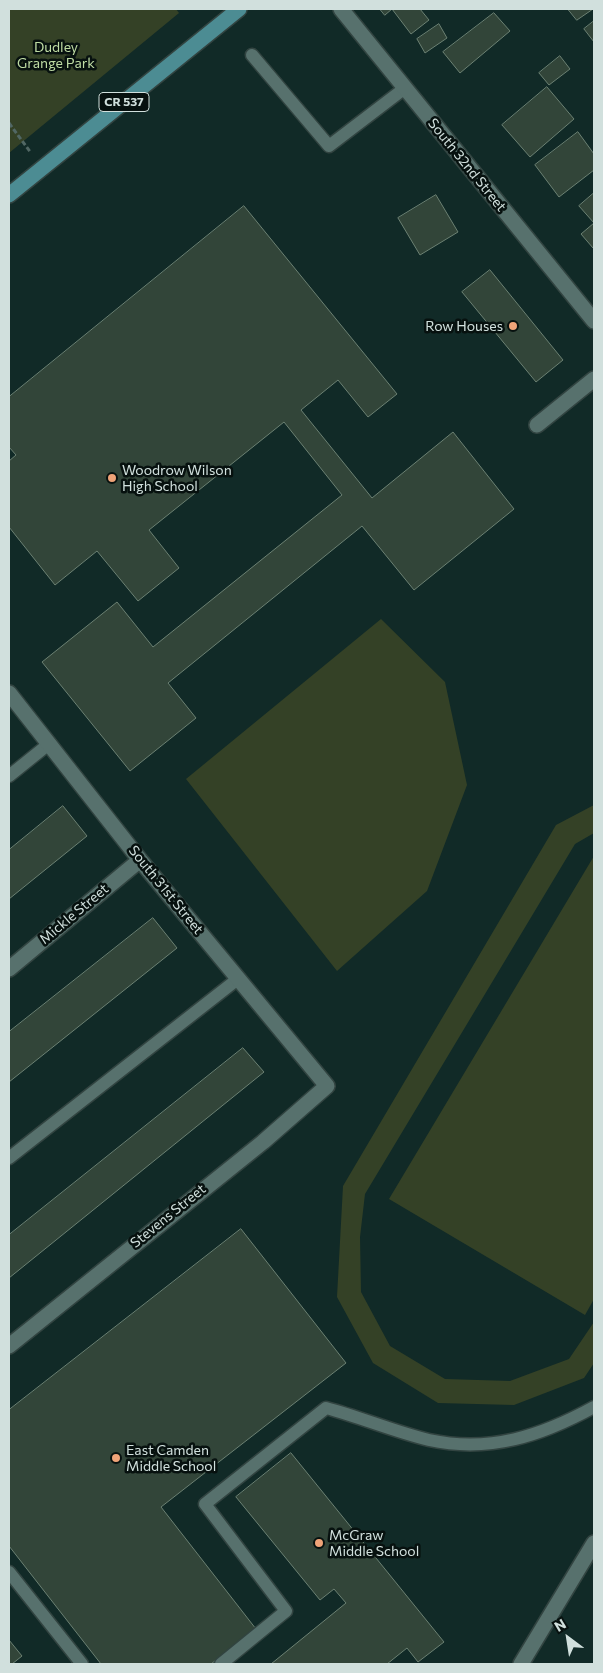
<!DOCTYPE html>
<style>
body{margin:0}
#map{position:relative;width:603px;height:1673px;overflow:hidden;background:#112a27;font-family:Commissioner,sans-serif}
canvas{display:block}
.frame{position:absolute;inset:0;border:10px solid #d1e0dd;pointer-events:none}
.north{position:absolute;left:543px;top:1613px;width:50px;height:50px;-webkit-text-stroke:4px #07110f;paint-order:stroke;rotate:329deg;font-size:14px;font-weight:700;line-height:20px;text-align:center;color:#d1e0dd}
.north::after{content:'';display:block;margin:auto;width:18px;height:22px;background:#d1e0dd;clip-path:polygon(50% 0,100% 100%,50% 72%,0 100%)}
</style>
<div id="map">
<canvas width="603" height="1673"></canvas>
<div class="frame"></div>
<div class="north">N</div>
</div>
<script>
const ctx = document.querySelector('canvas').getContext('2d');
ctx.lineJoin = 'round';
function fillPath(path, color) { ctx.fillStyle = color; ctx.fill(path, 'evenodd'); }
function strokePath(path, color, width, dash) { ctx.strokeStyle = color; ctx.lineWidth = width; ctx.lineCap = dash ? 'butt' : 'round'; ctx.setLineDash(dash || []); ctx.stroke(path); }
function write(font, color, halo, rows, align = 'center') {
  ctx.font = font + ' Commissioner,sans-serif'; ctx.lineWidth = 5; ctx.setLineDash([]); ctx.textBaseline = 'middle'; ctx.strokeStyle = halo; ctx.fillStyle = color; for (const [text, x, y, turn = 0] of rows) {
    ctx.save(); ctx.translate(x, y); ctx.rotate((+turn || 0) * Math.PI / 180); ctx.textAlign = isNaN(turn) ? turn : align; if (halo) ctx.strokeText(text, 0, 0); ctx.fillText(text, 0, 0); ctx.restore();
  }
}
const green = new Path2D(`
 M9,9H176L179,13L9,153Z
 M381,619L445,682L467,785L427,891L337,971L186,779Z
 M594,805V833L575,844L365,1194L360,1237L361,1292L390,1346L445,1379L510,1381L569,1359L594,1322V1363L584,1378L514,1405L438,1403L373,1363L337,1297L343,1186L556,825Z
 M594,856V1299L585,1315L389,1199Z`);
const building = new Path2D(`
 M380,9H420L429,20L411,34L392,9L385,15Z
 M568,9H593L577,20Z
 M494,13L510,31L460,73L443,52Z
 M594,21V42L584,29Z
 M439,24L447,38L425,53L417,39Z
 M560,56L570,69L549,85L539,73Z
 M547,87L574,119L530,157L502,125Z
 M578,132L594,154V170L559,197L535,165Z
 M594,193V248H593L581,234L594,223L579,206Z
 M436,195L458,232L420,255L398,218Z
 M244,206L397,394L368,417L338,380L301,410L372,498L453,432L514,509L414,590L362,526L168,683L196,718L130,771L42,662L117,602L153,647L342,495L284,422L149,530L179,568L138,601L97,551L55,585L9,527V461L16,455L9,447V397Z
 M490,270L563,360L536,382L462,292Z
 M63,806L87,836L9,899V850Z
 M153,918L177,948L9,1082V1032Z
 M243,1048L264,1072L9,1278V1235Z
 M241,1229L346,1363L161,1507L256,1629L211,1664H101L9,1546V1410Z
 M291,1453L444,1642L418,1662L407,1648L387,1664H271L346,1603L334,1589L320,1600L236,1497Z
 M9,1640L22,1656L12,1664H9Z`);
const path = new Path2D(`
 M9,123L31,153`);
const lane = new Path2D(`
 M252,55L329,146L405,88
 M9,776L50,743
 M9,1158L239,978
 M9,1572L82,1664
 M221,1664L286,1611L205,1504L326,1408C360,1417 395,1432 429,1440C490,1453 541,1436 594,1407`);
const street = new Path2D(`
 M341,9L594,321
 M537,425L594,379
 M9,693L140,860L327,1086L263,1142L9,1346
 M9,969L140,860
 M521,1664L594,1543`);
const primary = new Path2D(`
 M9,195L239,9`);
const markers = [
 [513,326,5,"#efa378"],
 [112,478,5,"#efa378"],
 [116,1458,5,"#efa378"],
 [319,1543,5,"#efa378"]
];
const shields = [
 [124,102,50]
];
const shieldNames = [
 ["CR 537",124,102]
];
const parkNames = [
 ["Dudley",56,47],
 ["Grange Park",56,63]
];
const streetNames = [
 ["South 32nd Street",467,165,51],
 ["South 31st Street",166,890,51],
 ["Mickle Street",74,914,-40],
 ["Stevens Street",168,1216,-39]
];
const poiNames = [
 ["Row Houses",503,326,"right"],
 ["Woodrow Wilson",122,470],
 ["High School",122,486],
 ["East Camden",126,1450],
 ["Middle School",126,1466],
 ["McGraw",329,1535],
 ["Middle School",329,1551]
];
fillPath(green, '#344126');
fillPath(building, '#324539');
strokePath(building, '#6c8173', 1);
strokePath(lane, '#324441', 15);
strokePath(street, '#324441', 18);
strokePath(primary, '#324441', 18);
strokePath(path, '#516764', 3, [5, 2.5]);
strokePath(lane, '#57716d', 12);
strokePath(street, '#57716d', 15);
strokePath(primary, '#4c8c93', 15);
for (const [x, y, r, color] of markers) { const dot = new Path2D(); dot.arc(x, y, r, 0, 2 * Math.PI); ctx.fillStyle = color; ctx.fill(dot); strokePath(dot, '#07110f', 2); }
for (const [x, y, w] of shields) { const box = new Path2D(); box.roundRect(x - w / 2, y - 9.5, w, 19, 4); ctx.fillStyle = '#07110f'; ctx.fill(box); strokePath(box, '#d1e0dd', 1); }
write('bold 12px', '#d1e0dd', null, shieldNames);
write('14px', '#bedba3', '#07110f', parkNames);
write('14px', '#d1e0dd', '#07110f', streetNames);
write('14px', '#d1e0dd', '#07110f', poiNames, 'left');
</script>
